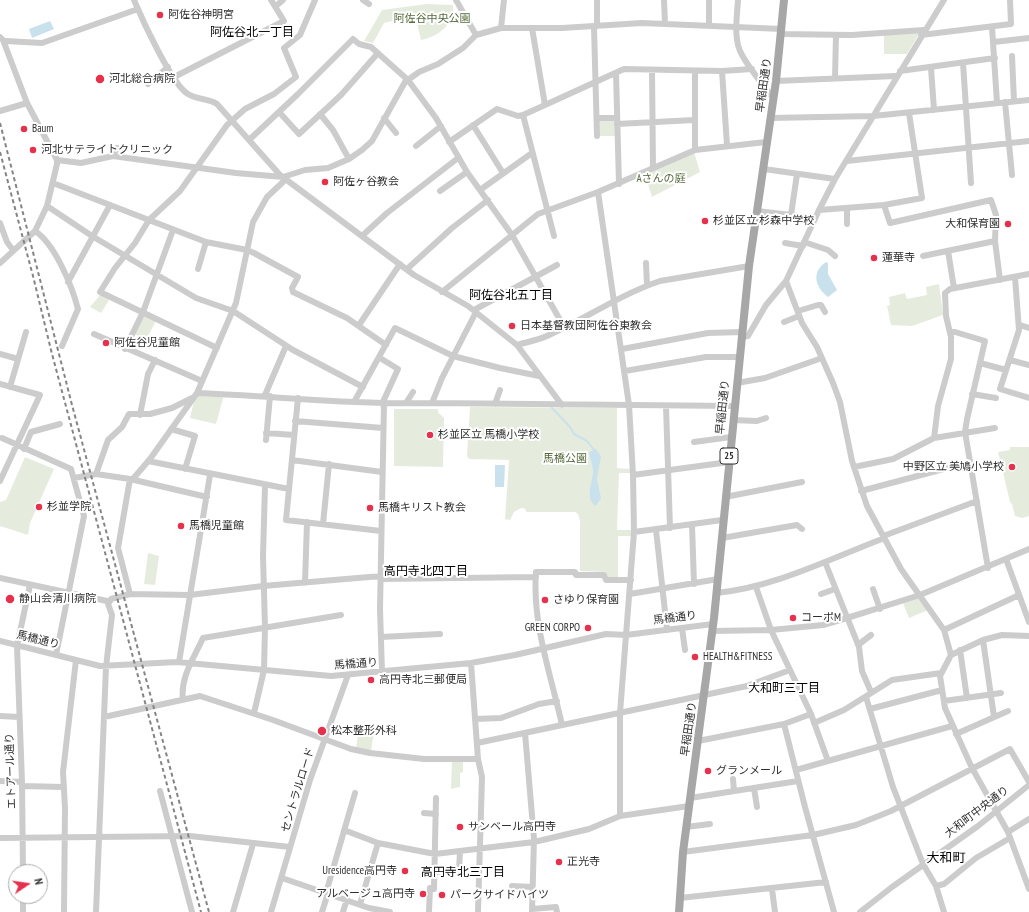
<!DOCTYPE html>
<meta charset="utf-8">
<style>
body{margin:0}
#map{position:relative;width:1029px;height:912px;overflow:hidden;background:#fff;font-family:"PT Sans Narrow",sans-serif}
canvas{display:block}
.north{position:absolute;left:8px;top:864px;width:40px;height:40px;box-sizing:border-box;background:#fff;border:1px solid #acacac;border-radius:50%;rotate:77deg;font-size:11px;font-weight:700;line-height:16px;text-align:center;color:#2f2f2f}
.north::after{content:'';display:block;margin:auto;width:14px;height:18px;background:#e6314d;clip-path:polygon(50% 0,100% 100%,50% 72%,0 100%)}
</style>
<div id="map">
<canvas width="1029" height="912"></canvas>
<div class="north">N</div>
</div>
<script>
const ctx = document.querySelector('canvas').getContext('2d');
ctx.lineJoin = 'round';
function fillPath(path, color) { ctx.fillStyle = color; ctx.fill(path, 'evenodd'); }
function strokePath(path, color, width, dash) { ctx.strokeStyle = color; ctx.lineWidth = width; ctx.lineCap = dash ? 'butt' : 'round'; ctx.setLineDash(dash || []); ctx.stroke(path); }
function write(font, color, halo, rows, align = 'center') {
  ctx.font = font + ' "PT Sans Narrow","Noto Sans JP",sans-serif'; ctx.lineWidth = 4; ctx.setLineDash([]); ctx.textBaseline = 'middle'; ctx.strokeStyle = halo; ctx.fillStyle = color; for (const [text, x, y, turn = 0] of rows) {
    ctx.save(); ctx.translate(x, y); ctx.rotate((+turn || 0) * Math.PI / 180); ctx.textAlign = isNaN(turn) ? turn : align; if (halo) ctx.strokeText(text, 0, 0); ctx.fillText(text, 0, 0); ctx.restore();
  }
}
const green = new Path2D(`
 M427,4L453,5C454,25 439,36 421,40L415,15L384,23L373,43L364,41L382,10Z
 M918,33L919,34L907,54H884V35Z
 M615,119V136H598V120Z
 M694,152L700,172L652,197L645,174Z
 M939,284L943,315L912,326L891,325L887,306L890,305L889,297L905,293L907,299L927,295L926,287Z
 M101,294L109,300L101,313L90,307Z
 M144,315L156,321L146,340L135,334Z
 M200,394L224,395L216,424L190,418L194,401Z
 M470,407L617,408V468L630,469V473H619L617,530H632V536H618V578H609L605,572L580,571V521L578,514L575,512H527L525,510L526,509L521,508L514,512L510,520L505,519L509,460L469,459L467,456Z
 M394,409H438V412L444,418L443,467L394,466Z
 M1010,447H1029V516L1022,518L1015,516L1012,504L1010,502L998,452L1010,450Z
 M25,457L54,469L30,523L28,535L0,526V502L6,500Z
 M148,553L159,556L155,585L144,584Z
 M918,598L928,610L909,618L903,603Z
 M359,729L374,732L371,751L356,748Z
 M452,762H463V772L460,773V787L451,789Z`);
const water = new Path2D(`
 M50,21L54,29L32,38L29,29Z
 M826,262L828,263V274L837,290L828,297C815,287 811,272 826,262Z
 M596,449L601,456L597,479L601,498L596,506C584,499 593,481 593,471C593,465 590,458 589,452Z
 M495,465H505L504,487H495Z`);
const stream = new Path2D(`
 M552,408L570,427L574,434L587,441L595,451`);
const minor = new Path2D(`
 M134,0C142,19 172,85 188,94C197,100 208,98 217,104L280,175L414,275L468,306L517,345L562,405
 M363,0L369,4
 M456,0L476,35
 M597,0V26
 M664,0L665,23
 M738,0C737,17 733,40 742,55C750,70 763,84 773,98
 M276,6L283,0
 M709,26V0
 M594,27L597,136
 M992,27L997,103
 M501,28L504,0
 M532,28L545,105
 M781,34L852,35L924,30
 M921,35L1011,24L1010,0
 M0,37L3,40L27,103L57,160V164L47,206L35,231L0,263
 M4,42L6,41L42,43L138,9
 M994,42L1029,38
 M1012,56L1014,101
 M963,63L971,183
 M931,68L934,110
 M652,70L653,168
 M722,71L727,145
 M900,71L995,58
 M616,73L619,184
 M174,77L284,21L271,0
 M835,78L836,35
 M776,81L896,76
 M148,84L168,67
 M1005,102L1012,175
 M0,111L27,103
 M280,113L299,134L341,95L378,53
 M320,114L333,130L349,159
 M523,115L554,236
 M384,118L396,133
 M597,118H617
 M770,118L873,116L1029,100
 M617,124L694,120
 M473,125L503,173
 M249,140L298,94L353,39L359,44L371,47L408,80L436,118L467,172L512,235L564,327
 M449,142L497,109L518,116L523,115L624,69L722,71L752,69
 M416,146L441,126
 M695,150V71
 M113,156L117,148
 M57,160L81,163L113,156L236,173L283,177L305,170L328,168L349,159L362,150L372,141L405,82L419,72L438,64L463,48L476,35L501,28H562L642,23L782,29
 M847,161L1029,141
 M764,169L835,179
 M797,174L791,215L815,219
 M53,183L206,242L247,250L254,253L298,277L292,288L293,292L347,318L386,345
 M480,190L532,153
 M440,191L467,172
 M598,192L629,405L633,475L634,532L620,713V816
 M884,205L922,198L909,113
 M47,206L92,236L196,298L233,311L293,350L363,387
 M847,208V224
 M819,210L884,205L890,223L991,200L996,215L995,241L1000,280
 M757,211L791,215
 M0,223L7,242L13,250
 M35,231C55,244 72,286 78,309L62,346
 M363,235L387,213L458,158
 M804,242L828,250L835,256
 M785,243L803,246
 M948,251L954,288
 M923,256L995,241
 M646,263L647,285
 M198,269L206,242
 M407,269L452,228L488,200
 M1015,277L1019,330L1000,389L1029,398
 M786,281L802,323L817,347L833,383L840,402L852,461L867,506L901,569L944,630L951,655L940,676L945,708L972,768L1008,832L1029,889
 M68,282L110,205
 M442,292L538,214L598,192L695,150L766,142
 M474,310L557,265
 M798,311L818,305H821L825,312
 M784,322L799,316
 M359,325L400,264
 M1020,325L1029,328
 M950,332H955L985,341L967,419L965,432L988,568
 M94,334L202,381
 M742,337L748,336L766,305L786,281L819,210L835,179L944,0
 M517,345C527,342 538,340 547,336C585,319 619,295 660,281L749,266
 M217,348L100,292L115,268L135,243L149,220L180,191L227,125L245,109L274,94L296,77L284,48L300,35L315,0
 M125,349L143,312L173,230
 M622,349L708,333L742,332
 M0,354L18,359
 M380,358L398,369L382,404
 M1010,360L1029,365
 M980,363L1006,370
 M625,371L706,357H740
 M737,383L765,378L822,358
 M0,384L40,395L0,481
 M10,387L26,332
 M197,393C275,396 354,405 432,403L734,406
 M972,394L996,398
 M265,395L286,346
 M298,398L286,520L381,531
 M354,402L395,328L453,356L500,368L539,376
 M406,403L413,392
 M432,403L442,378L476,312
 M495,404L500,390
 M666,406L670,528
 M140,415L148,374L155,360
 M733,420L757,421L766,418
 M295,421L383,428
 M171,429L195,436L185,469
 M266,433L294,435
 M2,438L71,469L84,516L56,655
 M934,438L938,406L951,359V337L946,316L945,293L950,289L1029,274
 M266,440L270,396
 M694,442L731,437
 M24,449L31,432L60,424
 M292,460L382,472
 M148,461L289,489
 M854,467L893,459L934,438L995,428
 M96,474L108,440L122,427L129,414H150L172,408L192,398
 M633,475L729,462
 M74,478L96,474L130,479L207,497
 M130,479L118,548L130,594L190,595L263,586L381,576
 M132,480L150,459L197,393L236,303L253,222L267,197L283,182V177
 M861,491L970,462
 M725,497L802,482
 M323,524L329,464
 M692,525L694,584
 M656,530L667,630
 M634,532L722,520
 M722,538L797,525L802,529
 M1006,559L1029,622
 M825,562L859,647L862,671L871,692
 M0,578L107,601L112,615L106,667L96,912
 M381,579L536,577
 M305,583L307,522
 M756,587L771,630L811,714L828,761
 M873,589L880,609
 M716,593C775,587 827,560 882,539L886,535L977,501
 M630,594L718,579
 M821,594L835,589
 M109,603L111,599L130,594
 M682,628L685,650
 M944,630L1019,595
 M712,631L771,630L823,625L847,618L920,595L1029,549
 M381,637L440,634
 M983,640L994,717
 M0,641L100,666L177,662L331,676L471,663L515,655L606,634L626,635L713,624
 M858,645L871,635
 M960,650L967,698
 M951,655L983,640L1002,635L1029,636
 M179,662L210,475
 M471,663L478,759L482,777L478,912
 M382,672L380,609L384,404
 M866,697L893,787L923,864L936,886L944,912
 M183,700C180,677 194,658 203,638L341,615
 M944,701L1001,693
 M870,709L942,690
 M254,713L264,670L265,627L263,556L265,486
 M0,716L19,717
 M104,717L200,696L273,720L351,749L370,753L424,759H478
 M475,719L501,718L539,704L557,701
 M814,723L844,710L892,680L941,673
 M784,724L805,807L834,912
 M562,725C551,675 532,624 536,572H575L576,575H604L606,580H631
 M525,733L534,839L532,912
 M956,734L1008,711
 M698,741L784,724L811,714
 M477,743L747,686L790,670
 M796,770L952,726
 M733,779L734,791
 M0,781L22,782
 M22,786L64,787
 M754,788L757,807
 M160,791L192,912
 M690,798L798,781
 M424,813L436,814
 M686,827L710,824
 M344,830L378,843L435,854L534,842L589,829L620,816L689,806
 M1008,832L1029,819
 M0,838L190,836L290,847
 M683,852L813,835L856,825L891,811L1010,749L1029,782
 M23,872L22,782L17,646L30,585
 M435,872L459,871L460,851
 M282,878L369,908L390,912
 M512,886L532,887
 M936,886L944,884L976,858L1010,838
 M772,889L775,912
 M326,893L355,793
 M23,896V912
 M680,898L826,882
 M360,904L378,843
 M532,909L556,907L557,912
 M64,912L65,808L63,772L76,660
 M233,912L253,844
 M271,912L310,780L348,675
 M322,912L328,893
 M343,912L347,899
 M429,912L430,888L434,889L436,798
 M860,912L892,887L978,826L1029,785`);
const major = new Path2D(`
 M679,912L683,852L714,618L749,266L776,81L784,0`);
const rail = new Path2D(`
 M0,123L72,405L209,912
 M0,152L33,276L52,354L201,912`);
const markers = [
 [160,15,4,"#e6314d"],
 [100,79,5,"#e6314d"],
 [24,129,4,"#e6314d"],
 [33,150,4,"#e6314d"],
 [325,182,4,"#e6314d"],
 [705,221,4,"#e6314d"],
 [1008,224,4,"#e6314d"],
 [874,258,4,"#e6314d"],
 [512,326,4,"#e6314d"],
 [106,343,4,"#e6314d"],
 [430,435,4,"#e6314d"],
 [1012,467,4,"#e6314d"],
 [39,507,4,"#e6314d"],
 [370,508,4,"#e6314d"],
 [181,526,4,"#e6314d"],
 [10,599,5,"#e6314d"],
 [545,600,4,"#e6314d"],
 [793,618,4,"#e6314d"],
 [588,628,4,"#e6314d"],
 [695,657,4,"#e6314d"],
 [371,680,4,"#e6314d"],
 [322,731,5,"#e6314d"],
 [708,771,4,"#e6314d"],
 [460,827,4,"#e6314d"],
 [559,862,4,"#e6314d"],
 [405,871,4,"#e6314d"],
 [423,894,4,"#e6314d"],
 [442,895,4,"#e6314d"]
];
const shields = [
 [729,456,18]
];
const shieldNames = [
 ["25",729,456]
];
const poiNames = [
 ["阿佐谷神明宮",168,15],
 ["河北総合病院",109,79],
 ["Baum",32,129],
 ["河北サテライトクリニック",41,150],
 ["阿佐ヶ谷教会",333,182],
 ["杉並区立 杉森中学校",713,221],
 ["大和保育園",1000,224,"right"],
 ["蓮華寺",882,258],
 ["日本基督教団阿佐谷東教会",520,326],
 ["阿佐谷児童館",114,343],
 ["杉並区立 馬橋小学校",438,435],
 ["中野区立 美鳩小学校",1004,467,"right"],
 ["杉並学院",47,507],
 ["馬橋キリスト教会",378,508],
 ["馬橋児童館",189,526],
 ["静山会清川病院",19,599],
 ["さゆり保育園",553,600],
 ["コーポM",801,618],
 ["GREEN CORPO",580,628,"right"],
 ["HEALTH&FITNESS",703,657],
 ["高円寺北三郵便局",379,680],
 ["松本整形外科",331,731],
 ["グランメール",716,771],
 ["サンベール高円寺",468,827],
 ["正光寺",567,862],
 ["Uresidence高円寺",397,871,"right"],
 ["アルベージュ高円寺",415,894,"right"],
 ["パークサイドハイツ",450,895]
];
const parkNames = [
 ["阿佐谷中央公園",432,19],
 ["Aさんの庭",661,179],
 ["馬橋公園",565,459]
];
const streetNames = [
 ["早稲田通り",764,85,-82],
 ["早稲田通り",723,407,-84],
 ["馬橋通り",675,618,-7],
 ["馬橋通り",38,640,14],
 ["馬橋通り",356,664,-4],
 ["早稲田通り",689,729,-82],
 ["エトアール通り",11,771,-92],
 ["セントラルロード",298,790,-73],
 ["大和町中央通り",977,812,-37]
];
const neighbourhoodNames = [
 ["阿佐谷北一丁目",252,33],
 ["阿佐谷北五丁目",511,296],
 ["高円寺北四丁目",426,572],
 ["大和町三丁目",784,689],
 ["高円寺北三丁目",463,873]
];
const quarterNames = [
 ["大和町",946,858]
];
fillPath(green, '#e6ecdd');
fillPath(water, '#c9e1ec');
strokePath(stream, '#c9e1ec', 2);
strokePath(minor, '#ccc', 6);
strokePath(major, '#a7a7a7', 8);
strokePath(rail, '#848484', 2, [4, 3]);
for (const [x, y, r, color] of markers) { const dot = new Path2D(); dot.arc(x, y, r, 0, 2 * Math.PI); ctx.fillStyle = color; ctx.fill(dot); strokePath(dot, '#fff', 1.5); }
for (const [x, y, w] of shields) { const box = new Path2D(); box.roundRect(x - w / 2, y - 8, w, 16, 3); ctx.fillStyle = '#fff'; ctx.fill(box); strokePath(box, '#2f2f2f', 1); }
write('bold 10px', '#2f2f2f', null, shieldNames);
write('11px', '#2f2f2f', '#fff', poiNames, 'left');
write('11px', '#566b3c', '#fff', parkNames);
write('11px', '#2f2f2f', '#fff', streetNames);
write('12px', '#000', '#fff', neighbourhoodNames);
write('13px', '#000', '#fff', quarterNames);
</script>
